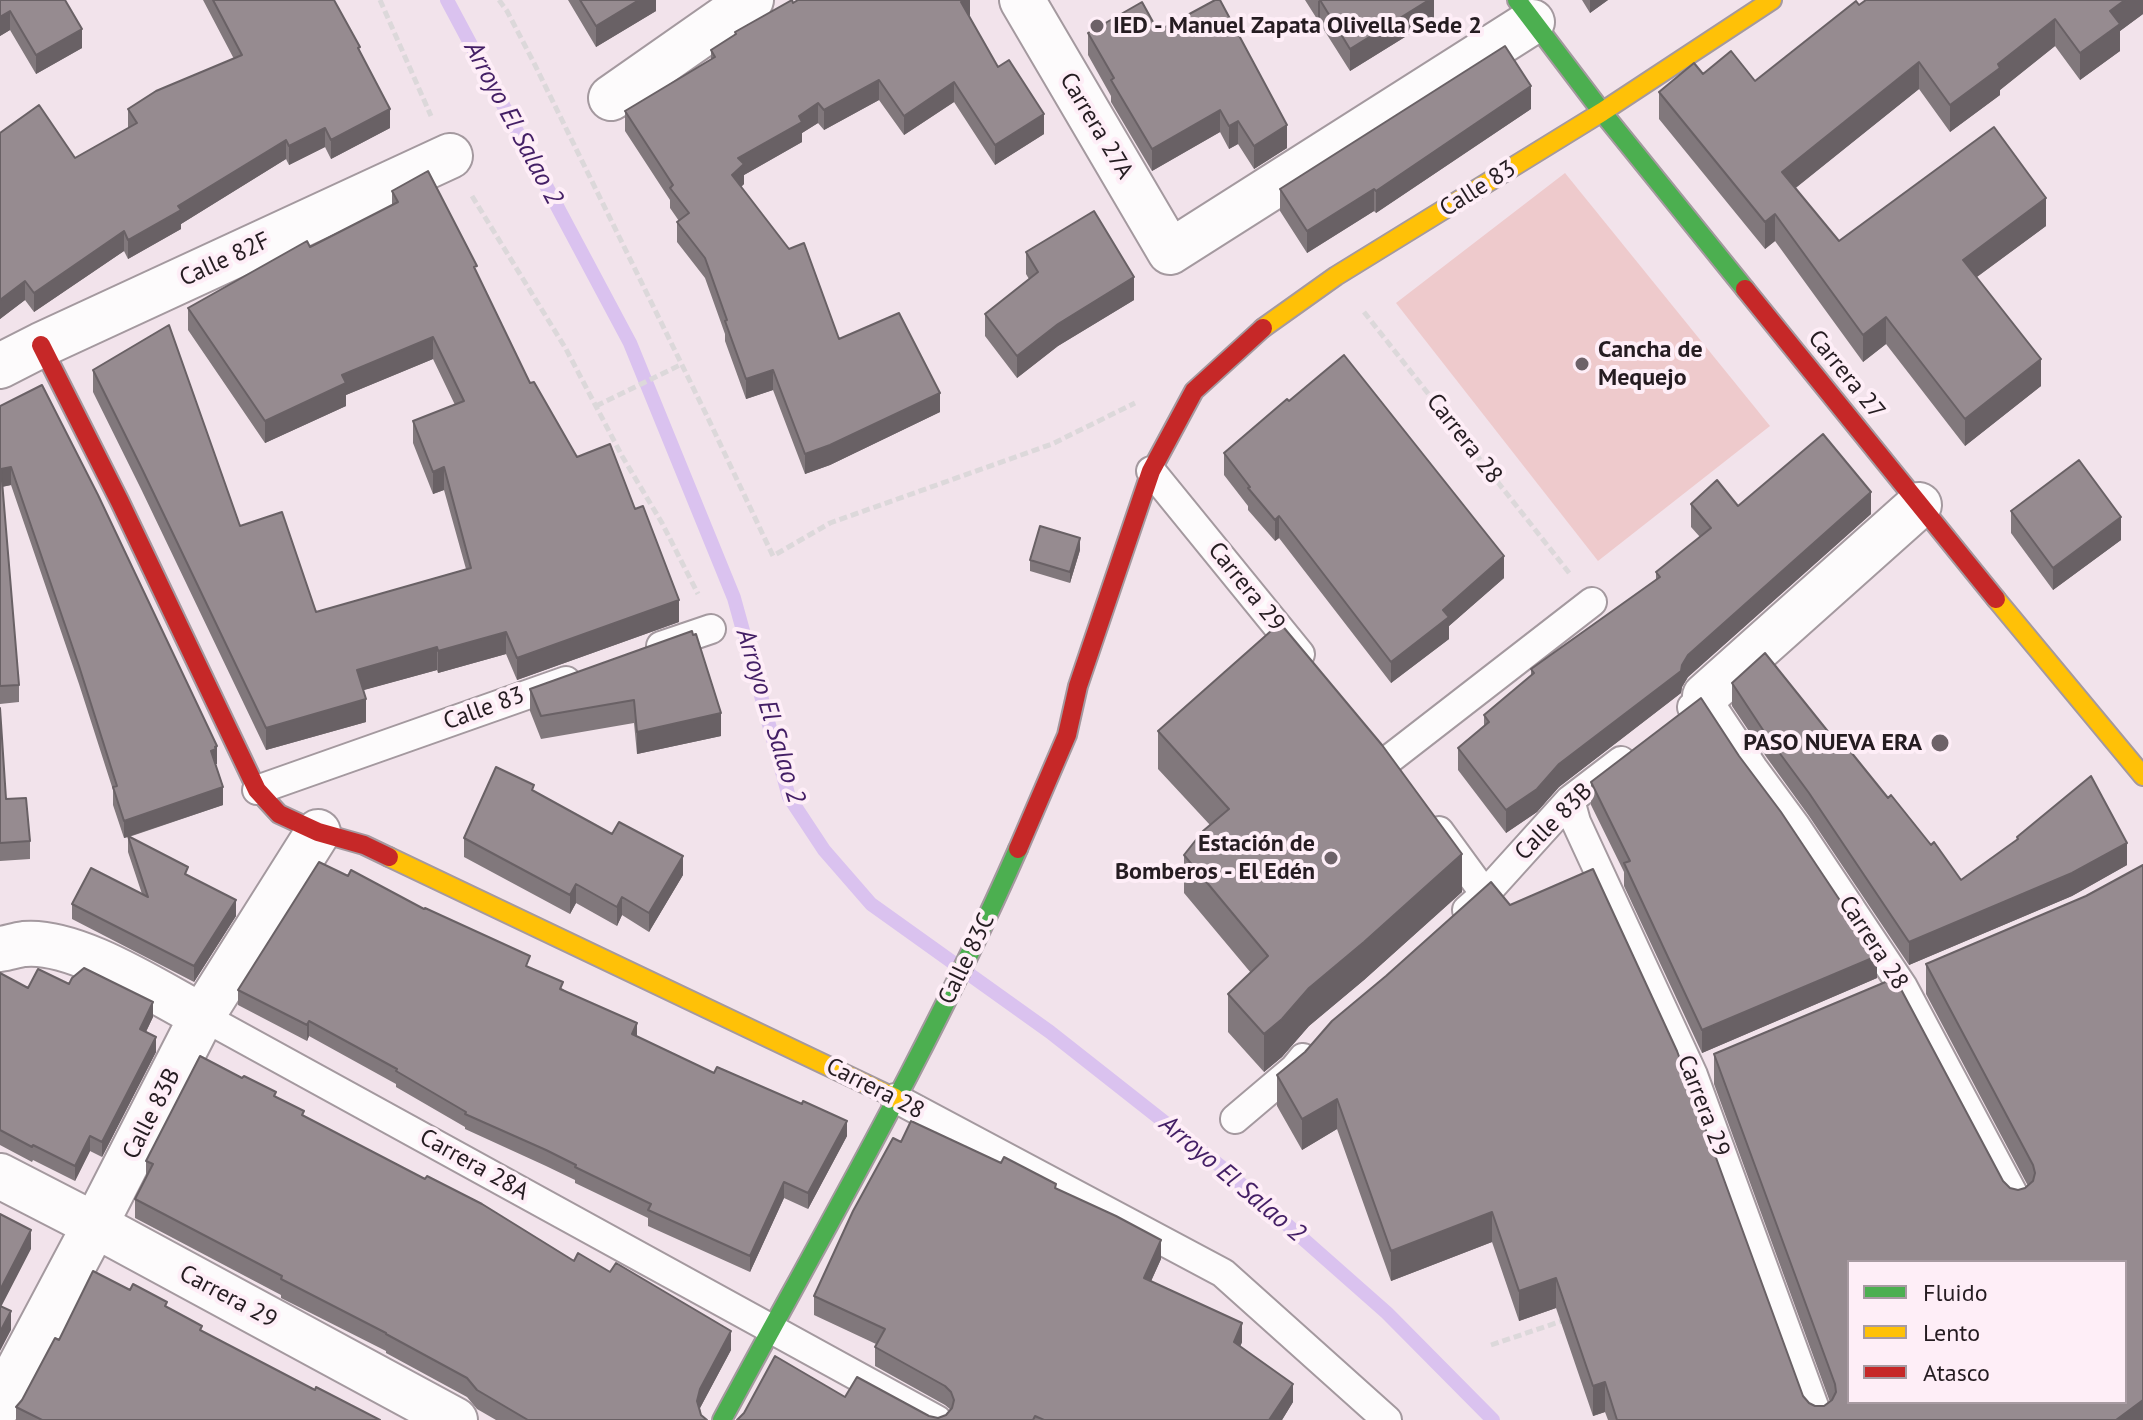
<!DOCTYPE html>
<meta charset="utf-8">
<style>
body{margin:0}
#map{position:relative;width:2143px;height:1420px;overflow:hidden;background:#f2e3eb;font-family:"PT Sans",sans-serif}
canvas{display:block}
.legend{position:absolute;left:1847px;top:1260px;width:280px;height:144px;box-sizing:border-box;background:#feeef7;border:2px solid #a79aa1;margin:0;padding:10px 14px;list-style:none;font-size:24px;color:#251c21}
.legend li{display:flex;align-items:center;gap:16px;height:40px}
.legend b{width:40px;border:2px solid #a79aa1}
</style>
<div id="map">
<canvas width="2143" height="1420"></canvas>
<ul class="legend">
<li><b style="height:10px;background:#4caf50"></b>Fluido</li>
<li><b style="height:10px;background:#ffc107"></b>Lento</li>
<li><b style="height:10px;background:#c62828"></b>Atasco</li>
</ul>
</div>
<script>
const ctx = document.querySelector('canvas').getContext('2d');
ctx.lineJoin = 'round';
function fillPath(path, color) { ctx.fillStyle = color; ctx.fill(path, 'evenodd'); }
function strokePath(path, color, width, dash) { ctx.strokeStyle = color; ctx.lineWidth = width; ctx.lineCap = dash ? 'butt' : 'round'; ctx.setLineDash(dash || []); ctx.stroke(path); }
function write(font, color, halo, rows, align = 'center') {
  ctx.font = font + ' "PT Sans",sans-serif'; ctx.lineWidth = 8; ctx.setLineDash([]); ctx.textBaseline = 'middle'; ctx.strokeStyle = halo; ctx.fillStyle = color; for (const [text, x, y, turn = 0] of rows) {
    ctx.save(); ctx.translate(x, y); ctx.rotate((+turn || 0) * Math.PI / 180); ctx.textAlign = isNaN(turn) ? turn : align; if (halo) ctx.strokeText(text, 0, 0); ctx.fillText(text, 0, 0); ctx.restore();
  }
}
const green = new Path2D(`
 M1565,173L1770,426L1598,561L1396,303Z`);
const stream = new Path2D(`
 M447,0L630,343L734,598L789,797L824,850L871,904L1050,1032L1224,1169L1387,1313L1493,1420`);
const path = new Path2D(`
 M380,0L431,116
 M499,0L507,11L533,61L707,416L773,556L830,523L1052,444L1135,403
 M472,196L566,349L622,456L662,523L698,594
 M1364,312L1570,574
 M596,406L682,364
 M1491,1345L1565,1320`);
const lane = new Path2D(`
 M1151,471L1300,654
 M661,646L711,629
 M1692,707L1705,696L1753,768L1795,825L1903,987L2018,1203
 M1387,761L1592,602
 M257,790L566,681
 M1570,800L1576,822L1693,1075L1819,1420
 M1439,831L1485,894
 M1467,910L1485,894L1570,800L1621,761
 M202,1016L937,1420
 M895,1098L1223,1273L1387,1420
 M1235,1119L1294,1069L1303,1058`);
const street = new Path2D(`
 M1022,0L1170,252L1532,22
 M611,98L751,0
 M0,366L41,345L450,156
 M1705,696L1919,505
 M0,949C8,948 16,945 24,944C76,939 156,992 202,1016
 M0,1176L95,1225L455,1420
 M0,1404L95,1225L202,1016L318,832`);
const fast = new Path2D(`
 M1517,0L1602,112L1745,289
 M722,1420C824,1231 932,1045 1018,849`);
const slow = new Path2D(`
 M1263,328L1336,276L1602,112L1772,0
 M1996,599L2143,776
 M389,857L895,1098`);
const jam = new Path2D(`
 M1745,289L1996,599
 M41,345L120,502L257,790L279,814L318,832L364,845L389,857
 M1018,849L1067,735L1078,686L1151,471L1194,391L1263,328`);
const wall = new Path2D(`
 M0,0L82,48L36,74L10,30L0,36Z
 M203,0H334L360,51L390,128L331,159L325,147L289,165L286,159L181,224V229L128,259L124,251L34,312L25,300L0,319V133L75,158L128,128V109L234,59Z
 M568,0H656V11L596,47Z
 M970,0L969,17L998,67L1044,134L995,165L954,102L904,135L879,100L824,130L818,123L802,133V142L744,175V184L741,187L839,339L940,412L830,465L805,474L773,390L746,399L725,341V334L705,278L677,242V222L679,221L670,208V200L625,131V111L711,59V50L735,35V32L793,3Z
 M1305,0H1434V19L1350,71Z
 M1582,0H1608L1590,13Z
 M2143,0V14L2120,31V51L2080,80L2055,46L2000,90V95L1950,132L1919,89L1795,188L1839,241L2046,226L1977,277L2041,386L1965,446L1886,344L1863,362L1775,241L1765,249L1659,119V92L1703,74L1755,81L1859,5Z
 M1158,31L1287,148L1254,169L1238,144L1229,149L1220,132L1152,171L1111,102V96L1088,55V33Z
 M1531,109L1376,213L1374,211L1307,253L1280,211V189Z
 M392,191L477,274L530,383L577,457L679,622L517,680L506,654L438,673L437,670L363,690L366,722L266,750L142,491L93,392V370L240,526L316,612L466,569L444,490L433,494L413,443V421L455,405L433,359L346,395V406L265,443L188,330V308L392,205Z
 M1026,252L1134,300L1058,346L1017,378L985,336V314L1029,279L1026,274Z
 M0,406L217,764H216L223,805L129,837L188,876L236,916L194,982L72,919V904L142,894L128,852V837L124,838L113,805V790L79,684L11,485L2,487L19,685V702L0,704Z
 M1224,453L1504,578L1449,626V639L1391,683L1279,538L1275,541L1248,510V506L1224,475Z
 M1691,504L1871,514L1688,677L1682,687L1681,693L1559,787L1537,812L1506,833L1458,770V748L1484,726V715L1531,676V669L1656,580V572L1700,537L1691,527Z
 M2011,511L2121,540L2053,590L2011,533Z
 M1080,550L1070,583L1030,571V560Z
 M692,631L721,736L637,754L634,723L541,739L530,711V689Z
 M1732,683L1830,734L1961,880L2017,840V837L2127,865L2072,896L1909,965L1809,816L1767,758L1732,706Z
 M0,708L6,799L30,841V859L0,861Z
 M1158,731L1462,892L1364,980L1309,1026L1282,1057L1264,1072L1228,1032V994L1251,973L1184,893V855L1210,825L1158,769Z
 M1591,782L1877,978L1702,1053L1624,886V872L1591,805Z
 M534,792L683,875L649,932L622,915L617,926L576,903L570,914L464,857V838Z
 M2086,896L2143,1420H1608L1605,1412L1593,1416L1556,1308L1519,1321L1492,1242L1391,1281L1337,1129L1302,1150L1277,1106V1075L1305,1052L1803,1396L1809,1403L1815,1406H1824L1830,1402L1714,1084V1054L2003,1181L2010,1188L2018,1190L2025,1188L2028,1186L1926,994V964Z
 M530,968L637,1036L847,1136L808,1209L784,1198L750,1272L648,1226V1218L575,1183V1180L546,1166L465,1129V1127L396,1087V1084L309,1036L307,1041L238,1005V990Z
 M0,973L28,988L153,1017L146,1032L156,1052L102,1157L90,1151L75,1181L33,1160L32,1162L0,1145Z
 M242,1078L276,1097L304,1116L574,1261L731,1350L700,1408L701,1415L707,1420H496L477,1409L467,1397L386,1353V1351L281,1298V1295L135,1218V1199L146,1177V1161Z
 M901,1142L1056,1188L1161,1259L1151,1281L1242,1342L1240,1347L1293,1402L1282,1420H737L845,1397L938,1418L946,1415L951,1410L945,1405L875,1366V1347L876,1344L814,1315V1296Z
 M167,1307L202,1332L315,1390L380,1420H16V1407L22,1400L59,1340Z`);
const shadedWall = new Path2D(`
 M639,0H656V11L596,47V26Z
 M964,0H970V17L961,2Z
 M1320,0V22L1318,23V1Z
 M1429,0H1434V19L1350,71V49Z
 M1590,0H1608L1590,13Z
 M2125,0H2143V14L2120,31V51L2080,80V53L2110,11Z
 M10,11V30L0,36V17Z
 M2055,19V46L2000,90V95L1950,132V105L1998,64Z
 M82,29V48L36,74V55Z
 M1919,62V89L1782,199V172Z
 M879,80V100L824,130V110Z
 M954,82V102L904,135V116Z
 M1531,86V109L1376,213V191Z
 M818,103V123L802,133V142L744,175V184L732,195V175L738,158Z
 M390,109V128L331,159V140Z
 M1220,110V132L1152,171V149Z
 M1044,114V134L995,165V145Z
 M1238,121V144L1229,149V126Z
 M1287,125V148L1254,169V146Z
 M325,128V147L289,165V146Z
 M286,140V159L181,224V229L128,259V240L178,206Z
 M1374,189V211L1307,253V231Z
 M2046,198V226L1963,287V260Z
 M1775,214V241L1765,249V222Z
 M124,231V251L34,312V293Z
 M1134,277V300L1058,346L1017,378V356L1058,324Z
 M25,281V300L0,319V300Z
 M1886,317V344L1863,362V335Z
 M433,337V359L346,395V406L265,443V421L342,375Z
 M2041,359V386L1965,446V419Z
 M773,370V390L746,399V379Z
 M940,393V412L830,465L805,474V454Z
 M11,467V485L1,487V469Z
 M444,467V490L433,494V472Z
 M1871,492V514L1688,677L1682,687L1681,693L1559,787L1537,812L1506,833V810L1559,764L1682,665L1688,655Z
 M1279,516V538L1275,541V520Z
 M2121,517V540L2053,590V568Z
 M1080,538V550L1070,583V572Z
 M1504,556V578L1449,626V639L1391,683V662L1443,610Z
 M679,600V622L517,680V658Z
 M506,632V654L438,673V651Z
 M437,647V670L357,692V670Z
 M366,699V722L266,750V728Z
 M721,713V736L637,754V732Z
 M217,746V764H216L211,751Z
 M223,787V805L124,838V821Z
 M2127,843V865L2072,896L1909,965V942Z
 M1462,854V892L1364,980L1309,1026L1282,1057L1264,1072V1034L1309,988Z
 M683,856V875L649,932V913Z
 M576,884V903L570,914V895Z
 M622,897V915L617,926V907Z
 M236,900V916L194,982V966Z
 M1877,956V978L1702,1053V1030Z
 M153,1002V1017L140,1044V1029Z
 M309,1021V1036L307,1041V1025Z
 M637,1023V1038L632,1034Z
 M156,1037V1052L102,1157V1142Z
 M1337,1099V1129L1302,1150V1119Z
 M847,1121V1136L808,1209V1193Z
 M90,1136V1151L75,1181V1166Z
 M784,1182V1198L750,1272V1256Z
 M1492,1212V1242L1391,1281V1251Z
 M31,1230V1249L0,1309V1290Z
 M1161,1240V1259L1144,1297V1278Z
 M1556,1278V1308L1519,1321V1291Z
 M11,1311V1330L0,1351V1332Z
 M1242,1323V1342L1234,1361V1342Z
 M731,1331V1350L700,1408L697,1420V1401L700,1389Z
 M1605,1382V1412L1593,1416V1386Z
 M1293,1384V1402L1282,1420H1269Z
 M2143,1400V1420H2116Z`);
const building = new Path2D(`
 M0,0H65L82,29L36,55L10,11L0,17Z
 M213,0H334L360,47L358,48L390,109L331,140L325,128L289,146L286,140L178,206L181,210L128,240L124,231L34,293L25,281L0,300V133L39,105L75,158L137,123L128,109L156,91L242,55Z
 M580,0H639L596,26Z
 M792,0L793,3L798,0H964L961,2L998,67L1009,60L1044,114L995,145L954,82L904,116L879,80L824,110L818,103L799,116L802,122L738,158L744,164L732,175L789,249L804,243L839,339L899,313L940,393L830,445L805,454L773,370L746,379L725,321L727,320L705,258L677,222L689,213L670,188L673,185L625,111L715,57L711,50L736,34L735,32Z
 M1215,0H1220L1287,125L1254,146L1238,121L1229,126L1220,110L1152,149L1111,80L1114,78L1088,33L1142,2L1158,31Z
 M1320,0H1429L1350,49Z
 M1866,0H2125L2110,11L2120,24L2080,53L2055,19L1998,64L2000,68L1950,105L1919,62L1782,172L1839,241L1994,127L2046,198L1963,260L2041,359L1965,419L1886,317L1863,335L1775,214L1765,222L1659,92L1694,63L1703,74L1731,51L1755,81L1856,1L1859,5Z
 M1505,46L1531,86L1376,191L1374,189L1307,231L1280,189Z
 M428,171L477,266L474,267L530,383L534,382L577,457L610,444L635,509L643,506L679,600L517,658L506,632L438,651L437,647L357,670L366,699L266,728L142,469L93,370L169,325L240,526L282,512L316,612L471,568L444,467L433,472L413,421L464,401L433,337L342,375L346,383L265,421L188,308L307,241L310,247L398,202L392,191Z
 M1094,211L1134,277L1058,324L1017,356L985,314L1038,272L1026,252Z
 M1344,355L1504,556L1443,610L1449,617L1391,662L1279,516L1275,520L1248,488L1250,487L1224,453L1287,399L1289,401Z
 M42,385L98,495L217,746L215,747L216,749L211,751L223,787L124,821L113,787L117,786L79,666L11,467L1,469L19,685L0,686V406Z
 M1823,434L1871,492L1688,655L1682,665L1681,671L1559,764L1537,789L1506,810L1458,748L1489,722L1484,715L1534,673L1531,669L1660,577L1656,572L1711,528L1691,504L1717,480L1738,506Z
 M2079,460L2121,517L2053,568L2011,511Z
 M1040,526L1080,538L1070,572L1030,560Z
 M1280,623L1382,745L1462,854L1364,942L1309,988L1282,1019L1264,1034L1228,994L1268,956L1184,855L1203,831L1229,809L1158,731Z
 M692,631L693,635L696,634L721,713L637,732L634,700L541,716L530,689Z
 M1765,653L1830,734L1834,731L1888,798L1891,795L1931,845L1934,842L1961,880L2018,839L2017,837L2091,776L2127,843L2072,873L1909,942L1809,793L1767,736L1732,683Z
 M1701,698L1739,756L1781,812L1877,956L1702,1030L1624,863L1630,861L1591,782Z
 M0,708L6,799L26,798L30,841L0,843Z
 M496,767L534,785L532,790L612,834L619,822L683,856L649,913L622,897L617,907L576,884L570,895L464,838Z
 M128,836L188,867L185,874L236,900L194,966L72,904L91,868L148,897Z
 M319,862L348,876L351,870L424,909L425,908L530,956L526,966L563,982L560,989L637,1023L632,1034L714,1073L717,1067L802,1104L803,1101L847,1121L808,1193L784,1182L750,1256L648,1210L651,1204L575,1167L576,1165L546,1150L465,1114L466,1112L396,1071L397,1069L309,1021L307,1025L238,990Z
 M2143,865V1400L2116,1420H1617L1605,1382L1593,1386L1556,1278L1519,1291L1492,1212L1391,1251L1337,1099L1302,1119L1277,1075L1305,1052L1332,1021L1386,976L1491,882L1510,905L1593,869L1677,1051L1803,1396L1809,1403L1815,1406H1824L1832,1400L1836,1392L1835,1384L1714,1054L1895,978L2003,1181L2010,1188L2018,1190L2025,1188L2033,1181L2035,1173L2033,1165L1926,964L2086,896ZM1849,1262H2125V1402H1849Z
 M84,968L153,1002L140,1029L156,1037L102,1142L90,1136L75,1166L33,1145L32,1147L0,1130V973L28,988L38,969L69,984L72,978Z
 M200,1056L242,1078L244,1076L276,1092L274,1096L304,1111L302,1115L425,1179L427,1176L482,1204L574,1261L578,1253L610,1272L616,1263L731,1331L700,1389L697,1401L701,1415L707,1420H528L477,1390L467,1378L386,1334V1333L281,1279L282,1276L135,1199L153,1164L146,1161Z
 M911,1121L1001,1163L1004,1157L1056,1184L1055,1188L1116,1216L1161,1240L1144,1278L1242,1323L1234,1342L1293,1384L1269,1420H1044L1035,1416L1033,1420H737L744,1413L775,1356L845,1397L857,1377L929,1416L938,1418L946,1415L952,1408L954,1400L951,1392L945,1386L875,1347L885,1329L814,1296L853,1211L893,1138L901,1142Z
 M0,1214L31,1230L0,1290Z
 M93,1271L130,1290L133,1284L167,1302L165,1306L202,1326L200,1330L315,1390L316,1387L380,1420H42L16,1407L22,1400L55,1338L59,1340Z
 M0,1306L11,1311L0,1332Z`);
const markers = [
 [1097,26,8,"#6d6268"],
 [1582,364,8,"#6d6268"],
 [1940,743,10,"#6d6268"],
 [1331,858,8,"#6d6268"]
];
const poiNames = [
 ["IED - Manuel Zapata Olivella Sede 2",1113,26],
 ["Cancha de",1598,350],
 ["Mequejo",1598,378],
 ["PASO NUEVA ERA",1922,743,"right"],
 ["Estación de",1315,844,"right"],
 ["Bomberos - El Edén",1315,872,"right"]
];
const streetNames = [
 ["Carrera 27A",1096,126,59],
 ["Calle 83",1478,189,-32],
 ["Calle 82F",225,260,-25],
 ["Carrera 27",1846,375,51],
 ["Carrera 28",1464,439,52],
 ["Carrera 29",1246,587,51],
 ["Calle 83",484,709,-20],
 ["Calle 83B",1554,822,-45],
 ["Carrera 28",1873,943,57],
 ["Calle 83C",967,959,-64],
 ["Carrera 28",875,1089,27],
 ["Carrera 29",1703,1106,69],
 ["Calle 83B",152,1114,-63],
 ["Carrera 28A",474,1165,29],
 ["Carrera 29",228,1297,28]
];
const waterNames = [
 ["Arroyo El Salao 2",513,123,62],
 ["Arroyo El Salao 2",770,716,73],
 ["Arroyo El Salao 2",1232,1179,40]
];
fillPath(green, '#eecacc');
strokePath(stream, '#dac2ef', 14);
strokePath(lane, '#a4999f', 32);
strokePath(street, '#a4999f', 48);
strokePath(fast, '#a4999f', 22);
strokePath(slow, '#a4999f', 22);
strokePath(jam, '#a4999f', 22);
strokePath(path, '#dcd8da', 5, [8, 4]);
strokePath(lane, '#fdfbfc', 28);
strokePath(street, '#fdfbfc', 44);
strokePath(fast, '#4caf50', 18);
strokePath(slow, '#ffc107', 18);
strokePath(jam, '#c62828', 18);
fillPath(wall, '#81787c');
fillPath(shadedWall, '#696165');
fillPath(building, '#968b90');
strokePath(building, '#696165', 2);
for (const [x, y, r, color] of markers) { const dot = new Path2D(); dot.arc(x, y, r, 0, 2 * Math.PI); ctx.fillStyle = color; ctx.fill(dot); strokePath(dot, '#feeef7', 3); }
write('bold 24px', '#251c21', '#feeef7', poiNames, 'left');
write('24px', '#251c21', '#feeef7', streetNames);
write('italic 26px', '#431e65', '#feeef7', waterNames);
</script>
